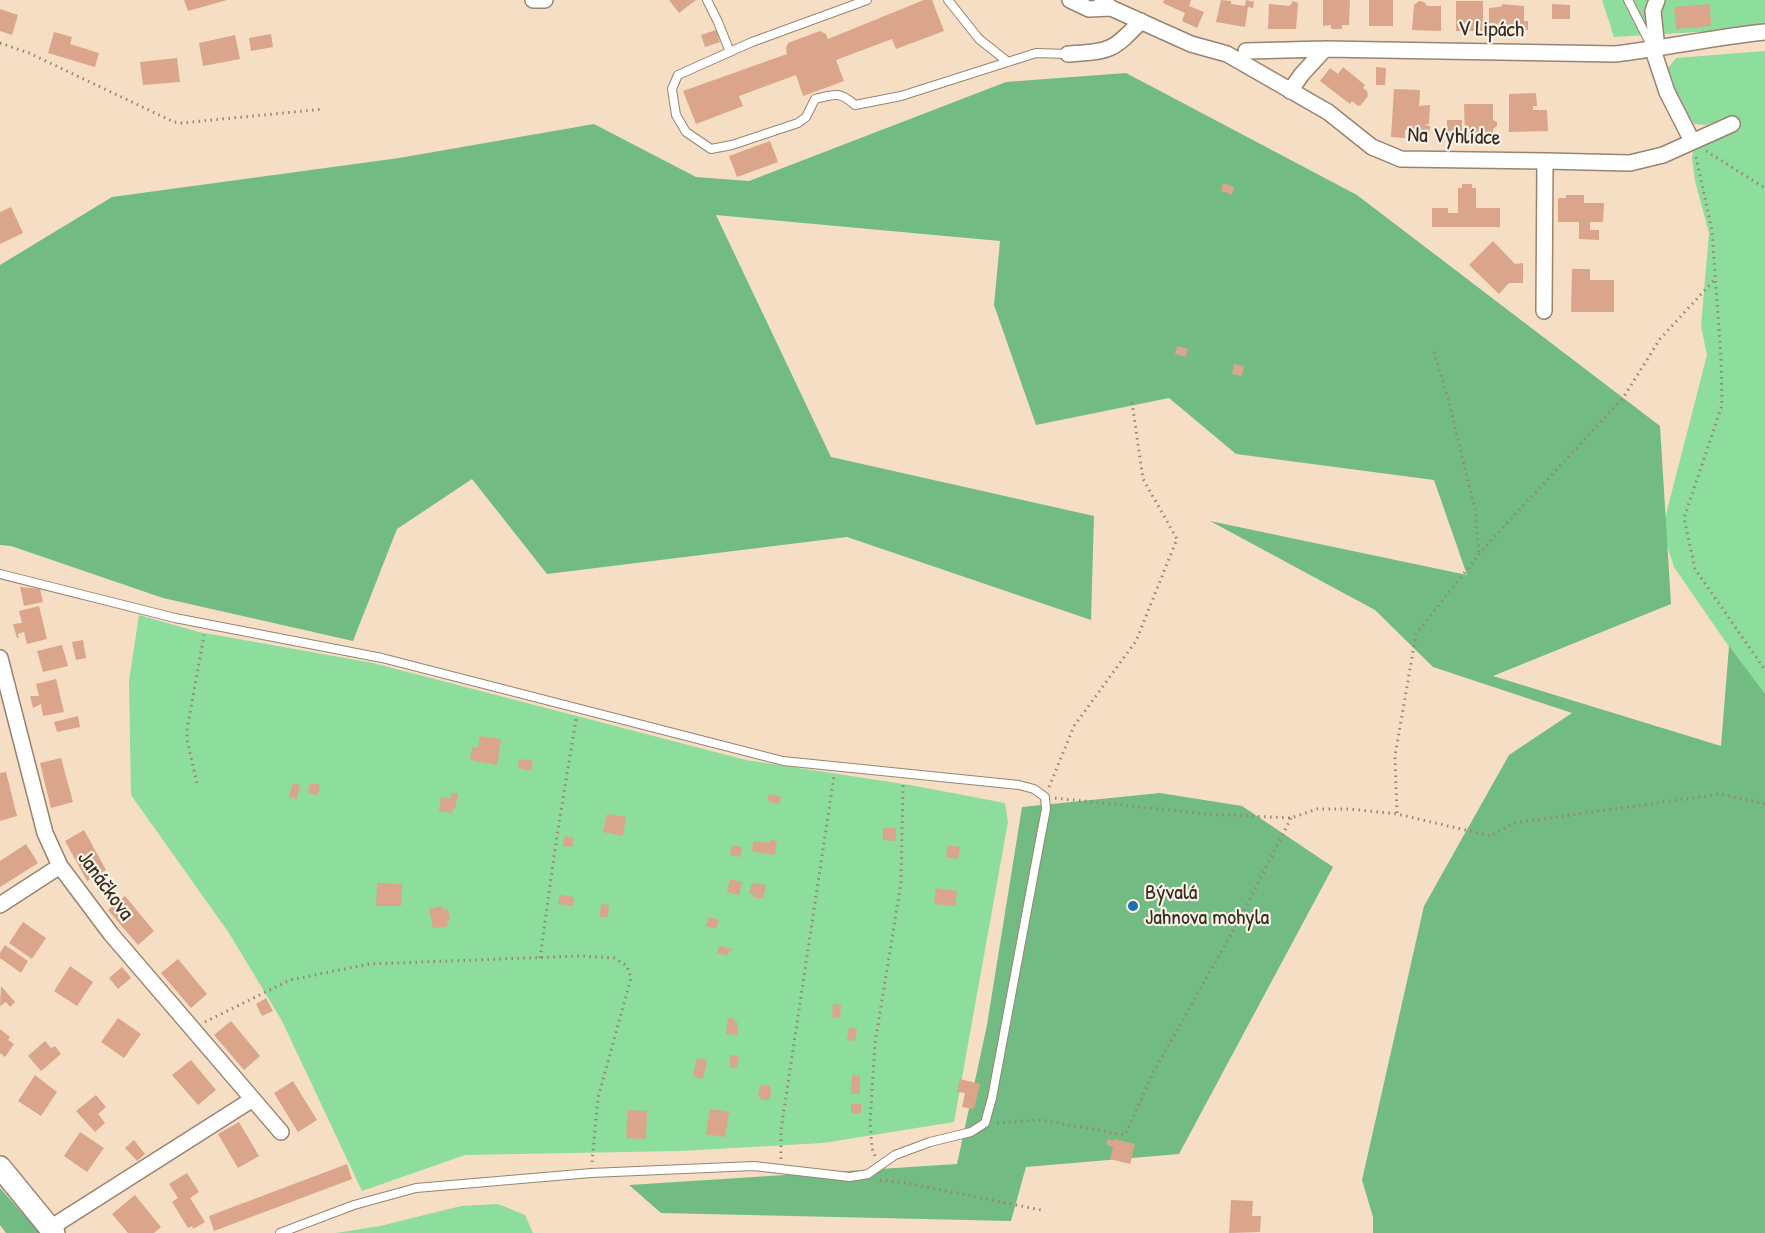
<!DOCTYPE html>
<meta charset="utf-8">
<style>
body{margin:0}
canvas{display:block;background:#f5dec4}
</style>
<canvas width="1765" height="1233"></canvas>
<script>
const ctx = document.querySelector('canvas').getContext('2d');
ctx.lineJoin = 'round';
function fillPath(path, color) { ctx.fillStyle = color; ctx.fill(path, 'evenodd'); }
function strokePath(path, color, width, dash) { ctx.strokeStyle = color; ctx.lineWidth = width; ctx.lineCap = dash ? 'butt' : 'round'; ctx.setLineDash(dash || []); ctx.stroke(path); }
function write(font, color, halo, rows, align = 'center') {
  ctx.font = font + ' "Patrick Hand",sans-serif'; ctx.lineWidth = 4.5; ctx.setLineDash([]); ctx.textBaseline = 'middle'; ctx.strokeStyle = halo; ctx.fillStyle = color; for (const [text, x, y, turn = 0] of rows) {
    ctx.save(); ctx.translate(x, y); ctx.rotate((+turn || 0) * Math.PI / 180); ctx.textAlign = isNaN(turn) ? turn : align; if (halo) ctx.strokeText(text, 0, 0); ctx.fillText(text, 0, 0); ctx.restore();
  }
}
const green = new Path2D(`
 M1602,0H1765V28L1614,37Z
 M1765,51V699L1674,567L1662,530L1707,355L1701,326L1709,233L1695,181L1692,158L1693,151L1738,129L1732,116L1706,125L1694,124L1679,99L1668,68L1676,58Z
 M139,615L199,632L373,663L746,760L910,785L1005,803L1008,822L954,1122L823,1143L679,1151L465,1155L362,1191L282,1021L229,933L131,795L129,681Z
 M498,1204L525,1215L533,1233H336L380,1226L461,1206Z`);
const forest = new Path2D(`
 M1126,73L1357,195L1660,426L1671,604L1493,676L1721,746L1729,646L1765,694V1233H1373V1217L1362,1180L1424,906L1509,755L1572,713L1433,667L1375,610L1210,521L1467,575L1434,480L1236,454L1169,398L1036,425L994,305L1000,241L716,215L831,457L1094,516L1091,620L847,537L547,574L472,479L397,529L353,641L163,598L11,546L0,545V265L112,197L399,158L594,124L696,177L749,181L1006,82Z
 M1160,793L1242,806L1333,867L1179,1154L1026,1167L1011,1221L661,1213L629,1185L957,1164L987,1025L1022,807Z
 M0,1188L40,1233H6L0,1225Z`);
const building = new Path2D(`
 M184,0H227L188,11Z
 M669,0H696L679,13Z
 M924,0H932L944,31L896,49L892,39L836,60L844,81L803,96L796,75L739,96L743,106L696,124L683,91L787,54L786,48L788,43L820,31L826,34L828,39Z
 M1164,0H1191L1189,6L1204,12L1197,28L1182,21L1185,13L1163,3Z
 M1221,0L1231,1V4L1245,6L1246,0L1254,2L1253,8L1248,7L1245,27L1216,22Z
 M1323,0H1350L1349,25H1342V29H1331V25L1323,26Z
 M1369,0H1393V26H1369Z
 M1293,1L1298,3L1296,29H1268L1269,4L1290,6Z
 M1419,1L1424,2L1427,6H1441V31L1412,30L1414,5Z
 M1456,1H1483V31H1456Z
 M1502,4L1524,6V21H1528V30L1489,31V8L1499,7L1502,6Z
 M1552,4L1570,5V19H1552Z
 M1710,4L1711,26L1676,29L1674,7Z
 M0,9L18,15L12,35L0,31Z
 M716,30L720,42L705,47L701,35Z
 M54,32L72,37L70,44L99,53L95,67L48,53Z
 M271,34L273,47L251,51L249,38Z
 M235,35L240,59L203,66L199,43Z
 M177,58L180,82L143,85L140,62Z
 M1343,67L1365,85L1363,88L1367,91L1368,96L1361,105L1358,106L1352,101L1350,104L1320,81L1330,68L1338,74Z
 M1376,67L1386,68L1385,85H1376Z
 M1394,89L1420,90L1419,106L1430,105L1429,124L1424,125L1430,126L1429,139L1407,138V130H1405V138L1391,137Z
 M1536,93L1537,106H1533V110H1547L1548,131L1509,132V94Z
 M1464,104H1493V120L1497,122V126L1493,129V135L1465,137Z
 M1447,120H1462V137H1447Z
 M770,141L778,162L737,177L729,156Z
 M1223,183L1234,187L1232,195L1221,191Z
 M1462,184H1472V188H1476V208H1500V227H1432V208H1448V213H1458V188H1462Z
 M1566,195H1584V203H1604L1603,222H1590V230H1599V240L1579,239V222H1558V198H1566Z
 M11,207L23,233L0,244V212Z
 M1493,241L1515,264L1523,263V283H1509L1499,294L1469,265Z
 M1572,269H1590V280H1614V312H1571Z
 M1177,346L1188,349L1186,357L1175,354Z
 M1234,364L1244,366L1242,376L1232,374Z
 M20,587L40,589L43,602L24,606Z
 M39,606L47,639L27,644L24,632L18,634L19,638H17L13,624L22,623L19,611Z
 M83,640L86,658L76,660L72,642Z
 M62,645L68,666L43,672L37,651Z
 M56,679L64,712L43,716L41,704L33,708L30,696H39L36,684Z
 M78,716L80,727L57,732L54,722Z
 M480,736L501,739L497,765L470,760L472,747L478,748Z
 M61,758L73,802L51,808L40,763Z
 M519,759L533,761L531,771L518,768Z
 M6,772L17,816L0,821V773Z
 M293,783L300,785L297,799L289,797Z
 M310,783L320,785L318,795L308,793Z
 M451,793L458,794L455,809L453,808L452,813L439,811L441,797L451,798Z
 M769,794L781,796L779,804L767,801Z
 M607,814L626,817L623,836L603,832Z
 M883,828H896V841L883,840Z
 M84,830L106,870L87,881L65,841Z
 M564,836L574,838L572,847L563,846Z
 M770,840L777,841L775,855L752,851L753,841L770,843Z
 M26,844L38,863L0,887V861Z
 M732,845L742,847L740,857L730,855Z
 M948,845L960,847L958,859L946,857Z
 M730,879L742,882L739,895L727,892Z
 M377,883L402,884L401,906H376Z
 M752,883L766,885L763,899L752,897L753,894H749Z
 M936,888L957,891L955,906L934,904Z
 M560,895L574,897L573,906L558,904Z
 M125,896L154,931L138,945L108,910Z
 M601,904L609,905L608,917H600Z
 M443,906V910L448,909L450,920L447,921L448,925L445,927L433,928L429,909Z
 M709,917L719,920L716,929L706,926Z
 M23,922L46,938L32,959L9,943Z
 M5,945L28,961L21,973L0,958V953Z
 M719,946L732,949L731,952L729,951L727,956L717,953Z
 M178,959L207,994L191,1008L161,973Z
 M70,966L93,982L77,1006L54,991Z
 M122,967L131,978L118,989L109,978Z
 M1,986L15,1002L10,1007L6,1002L0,1006Z
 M266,998L273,1011L262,1016L256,1004Z
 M833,1004L841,1005L840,1018L832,1017Z
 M118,1018L141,1034L124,1058L101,1042Z
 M728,1018L735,1019L734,1022L738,1023L737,1035L726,1034Z
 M231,1021L260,1056L244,1070L214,1035Z
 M849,1027L857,1029L855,1041L847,1040Z
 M0,1029L10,1037L8,1040L14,1044L5,1057L0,1053Z
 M45,1041L51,1048L55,1046L61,1054L41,1071L28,1056Z
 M731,1055L739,1056L737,1068L729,1067Z
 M697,1058L707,1060L703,1079L693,1076Z
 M191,1060L216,1090L198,1105L172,1075Z
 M35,1075L57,1092L41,1116L18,1101Z
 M852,1075L860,1076V1094H851Z
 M960,1079L980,1084L974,1109L962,1107L965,1093L957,1092Z
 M293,1081L317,1120L298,1132L274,1093Z
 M760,1085L769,1086L771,1089L770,1098L767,1100L760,1099L761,1096H758Z
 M96,1095L106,1107L98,1114L105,1123L95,1132L76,1111Z
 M851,1104H861V1113H851Z
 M710,1109L729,1112L725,1137L706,1134Z
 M628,1110L647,1111L646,1139L626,1138Z
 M239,1122L259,1156L238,1168L218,1134Z
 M80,1132L104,1148L87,1172L64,1156Z
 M1108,1139L1114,1141V1139L1135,1144L1130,1164L1110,1159L1113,1147L1106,1145Z
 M134,1140L145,1154L137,1161L125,1148Z
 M347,1164L352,1179L214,1231L209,1216Z
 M187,1173L199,1192L190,1198L205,1222L193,1229L192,1226L188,1228L172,1202L178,1198L169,1184Z
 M135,1195L161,1227L154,1233H128L112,1214Z
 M1231,1200L1253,1201L1252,1216H1261L1260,1232L1229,1233Z`);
const path = new Path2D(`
 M0,43L29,53L174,122L182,123L324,109
 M1706,151L1765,188
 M1696,157L1712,231L1721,358L1722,405L1684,518L1695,569L1765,670
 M1434,352L1449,402L1475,510L1479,555
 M197,783L187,740V730L204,635
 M1049,787L1074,726L1136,641L1177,539L1143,479L1132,402
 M1055,798L1208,814L1291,818L1317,809H1350L1397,814L1491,836L1514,823L1720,794L1765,804
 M1397,813L1395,756L1416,634L1485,547L1623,398L1660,339L1715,279
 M540,958L556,842L576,719
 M205,1022L290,980L369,964L580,956L614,958L627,966L631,978L598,1098L592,1162
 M997,1123L1041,1120L1125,1135L1153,1073L1244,911L1291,818
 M875,1156L872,1148L870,1122L875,1043L901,883L903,785
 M781,1159V1130L834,776
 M880,1180L906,1183L1041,1210`);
const lane = new Path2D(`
 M707,0L718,22L730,52
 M867,0L752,42L678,75L672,89L676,115L686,132L711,149L732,145L798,123L806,117L815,99C835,94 839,91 855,105L901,96L1036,53L1068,54
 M948,0L979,39L1008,62
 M1628,0L1652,47
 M0,574L175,618L382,658L783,761L1019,785L1034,789L1045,797L1046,809L1041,835L992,1098L985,1123L971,1132L930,1142L895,1155L868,1174L850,1177L754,1166L591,1173L416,1188L354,1205L280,1233`);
const street = new Path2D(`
 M533,0H545
 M1070,0L1089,9L1111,8
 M1102,0L1111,8L1191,44L1227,54L1328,112L1372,147L1401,159L1545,161L1544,311
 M1657,49L1653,11L1657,0
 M1653,50L1667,92L1692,141
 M1246,51L1325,49L1616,54C1666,48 1715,37 1765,32
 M1068,54C1110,51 1112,52 1141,21
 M1290,91L1302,74L1325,49
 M1545,161L1630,163L1663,155L1732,124
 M0,658L45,833L60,866L111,934L281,1132
 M0,905L60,866
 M50,1228L253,1099`);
const secondary = new Path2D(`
 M0,1167L54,1233`);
const markers = [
 [1133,906,6,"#1f6fb2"]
];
const streetNames = [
 ["V Lipách",1491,30,1],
 ["Na Vyhlídce",1454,137,2],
 ["Janáčkova",105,886,54]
];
const poiNames = [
 ["Bývalá",1145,893],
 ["Jahnova mohyla",1145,918]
];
fillPath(green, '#8ddd9c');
fillPath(forest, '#72bc84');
fillPath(building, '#daa58a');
strokePath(lane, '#988471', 10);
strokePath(street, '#988471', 18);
strokePath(secondary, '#988471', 24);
strokePath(path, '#988471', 3, [1.5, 4.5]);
strokePath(lane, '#fff', 8);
strokePath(street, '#fff', 15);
strokePath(secondary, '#fff', 21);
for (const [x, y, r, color] of markers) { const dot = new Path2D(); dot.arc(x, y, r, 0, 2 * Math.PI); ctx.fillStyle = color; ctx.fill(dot); strokePath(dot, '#f7f3e8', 2); }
write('22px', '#3b2a1e', '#f7f3e8', streetNames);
write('22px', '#3b2a1e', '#f7f3e8', poiNames, 'left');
</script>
